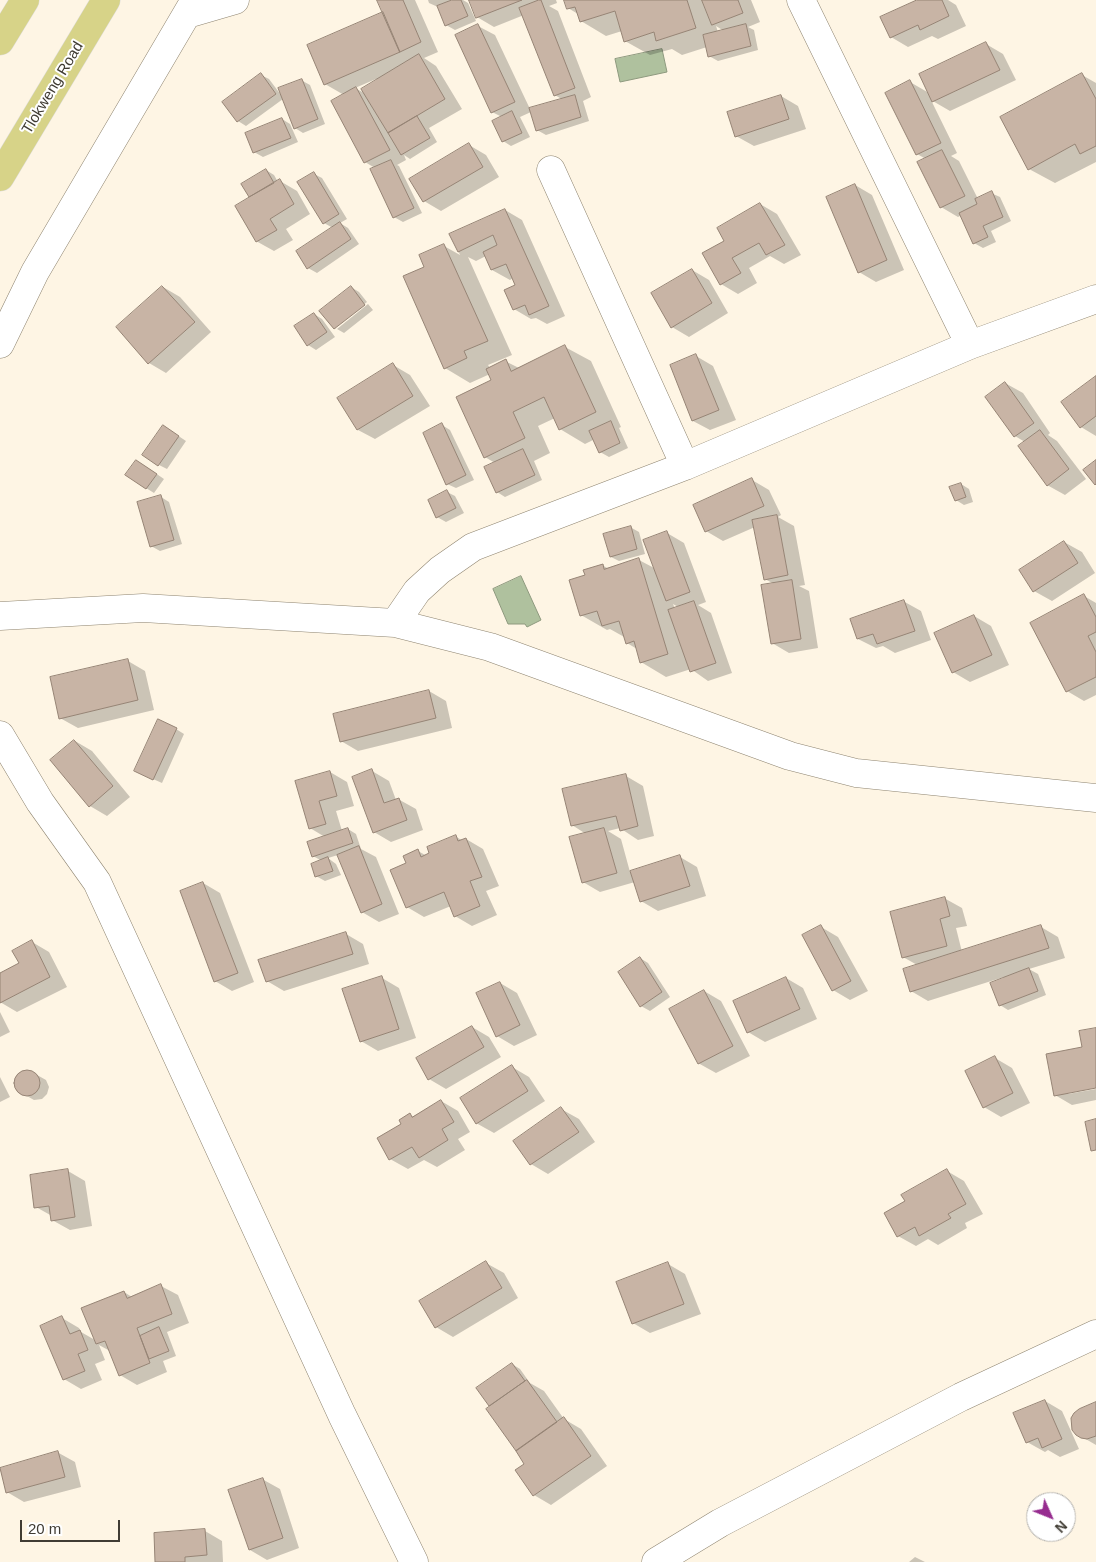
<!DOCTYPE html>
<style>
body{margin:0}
#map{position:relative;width:1096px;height:1562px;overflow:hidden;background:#fef5e4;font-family:Arial,sans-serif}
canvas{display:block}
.north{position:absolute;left:1026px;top:1492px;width:50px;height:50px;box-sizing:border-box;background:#fff;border:1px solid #b3b1ad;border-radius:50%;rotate:134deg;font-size:14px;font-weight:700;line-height:20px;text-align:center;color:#403c33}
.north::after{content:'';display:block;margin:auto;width:18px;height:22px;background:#962c8f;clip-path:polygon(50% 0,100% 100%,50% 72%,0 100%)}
.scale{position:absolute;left:20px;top:1520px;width:100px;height:22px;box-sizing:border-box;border:2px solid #403c33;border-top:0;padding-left:6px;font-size:15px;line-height:18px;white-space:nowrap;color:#403c33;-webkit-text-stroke:4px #fff;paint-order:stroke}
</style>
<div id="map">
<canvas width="1096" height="1562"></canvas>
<div class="north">N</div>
<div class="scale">20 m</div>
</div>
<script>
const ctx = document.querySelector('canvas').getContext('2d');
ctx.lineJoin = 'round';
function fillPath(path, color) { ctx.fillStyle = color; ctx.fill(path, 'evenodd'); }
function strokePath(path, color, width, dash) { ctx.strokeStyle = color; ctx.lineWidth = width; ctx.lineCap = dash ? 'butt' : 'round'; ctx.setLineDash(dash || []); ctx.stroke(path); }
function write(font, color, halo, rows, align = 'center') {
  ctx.font = font + ' Arial,sans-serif'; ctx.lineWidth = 4; ctx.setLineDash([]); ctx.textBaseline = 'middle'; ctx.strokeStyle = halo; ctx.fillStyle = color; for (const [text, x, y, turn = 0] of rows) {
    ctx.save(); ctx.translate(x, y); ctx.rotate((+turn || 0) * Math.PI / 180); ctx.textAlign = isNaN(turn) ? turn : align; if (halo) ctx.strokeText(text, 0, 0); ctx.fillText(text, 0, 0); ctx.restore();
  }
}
const water = new Path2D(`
 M662,49L667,72L620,82L615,59Z
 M521,576L541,620L527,627L525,624H508L493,589Z`);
const shadow = new Path2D(`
 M379,0H415L438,52L424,58L436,66L462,109L429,128L437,142L410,159L404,155L406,160L397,165L399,166L422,213L403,222L394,217L375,168L365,162L333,101L344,95L325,84L384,13ZM376,79L377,80L366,94L355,88Z
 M428,0H463L468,3L476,21L455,30L446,25L438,7L429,3Z
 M471,0H556L557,3L549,6L558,11L591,97L583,101L589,121L546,135L537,130L531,112L520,117L530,137L511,146L503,141L502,117L492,112L478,26L495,35L530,109L563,100L555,95L524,15L494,27L477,17Z
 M566,0H751L760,22L748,27L754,30L758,50L718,61L709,56L707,47L682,55L672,49L650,55L625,41L622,31L606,36L581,21L578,14L568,8ZM716,26L724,31L718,32Z
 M920,0H948L956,5L966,26L938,39L932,36L908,47L891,37Z
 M986,44L1003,54L1016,80L950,111L931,100L957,153L951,156L959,161L978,199L991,193L1000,197L1011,221L991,231L996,242L983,248L974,243L962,215L958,217L941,207L926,159L917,154L910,82L929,93Z
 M261,75L269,79L281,95L301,80L310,85L325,124L303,133L295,128L283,99L246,126L238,121Z
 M1082,75L1096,83V162L1055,183L1029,169Z
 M781,96L798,106L806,129L754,146L736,136Z
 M282,119L290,124L298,142L263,157L254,152Z
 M469,145L486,155L499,177L441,211L424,201L411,180Z
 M266,170L274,175L278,182L280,181L297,191L310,214L286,229L293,240L274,251L256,241L252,197L250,196Z
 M314,174L322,178L347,219L340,223L348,228L359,244L317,273L308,268L333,228L324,223Z
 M855,185L872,195L904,270L876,282L859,272Z
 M760,204L777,214L801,255L784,264L770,256L749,268L757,283L738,294L721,284L726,241Z
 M505,210L522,220L565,316L547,324L536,318L531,319L514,309L517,285L513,278L510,280L492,270L486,256L476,261L468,257L512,355L488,365L490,368L505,361L519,368L565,347L591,361L621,427L619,428L628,448L609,457L600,452L595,439L585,444L560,429L555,418L538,426L550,453L534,461L542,480L505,497L497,492L495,463L485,457L493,381L490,374L470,383L445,368L425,268L444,246L460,255L451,235Z
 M692,270L709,280L728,313L689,337L672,327Z
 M163,287L180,297L211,332L166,373L149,363Z
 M351,287L359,292L367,302L336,326V329L321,311Z
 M368,304L373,310L344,333L337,329Z
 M314,314L322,319L335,337L316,350L308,345Z
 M696,356L713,366L736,420L710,430L693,421L671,366Z
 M393,365L410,375L430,406L375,439L358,430Z
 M1096,378V436L1081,427Z
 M1005,383L1023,393L1050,433L1048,435L1057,441L1086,479L1065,495L1047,485L1025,442L1015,436L987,397Z
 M442,425L450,430L474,480L456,488L447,484Z
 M171,431L186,441L167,469L159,465Z
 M145,466L164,479L154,493L146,488Z
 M752,480L769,490L781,515L778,517L794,526L805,585L799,586L809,591L818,648L789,653L772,643L774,584L765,579L755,527L723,541L706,531Z
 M961,484L969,489L973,502L964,505L956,500Z
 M447,492L455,496L464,513L446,522L437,517Z
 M161,497L169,502L182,544L160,551L151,546Z
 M630,527L639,532L645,554L619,561L611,557Z
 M667,533L684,543L706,602L698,605L711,613L732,673L708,681L691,669L666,677L641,662L637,649L627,643L626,638L610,629L607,630L581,615L586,576L602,565L609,569L639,560L656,569ZM673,604L680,608L675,609Z
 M1064,542L1082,552L1095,573L1052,601L1034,591Z
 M1084,596L1096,603V695L1084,701L1067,691Z
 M903,601L921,611L931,640L895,653L883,646L876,648L858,639L852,620Z
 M974,616L991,626L1009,665L970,682L953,672Z
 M128,661L145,671L154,710L78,728L60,718Z
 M429,691L446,701L452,728L358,751L341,741Z
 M176,729L184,734L162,783L144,775Z
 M75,741L92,751L130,797L107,816L90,806Z
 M372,771L389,781L396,800L398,799L416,809L423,830L391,842L374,832Z
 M330,772L347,782L354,806L336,811L342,831L348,829L356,834L361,849L376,857L399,914L379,922L362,912L338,855L328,858L336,864L341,875L325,881L316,876L322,861L313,856L325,837L310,828L297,782Z
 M626,776L643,786L654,836L638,840L620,828L608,831L621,839L630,872L680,857L697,867L706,896L658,911L641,901L635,882L600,892L583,882L586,834L572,825Z
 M455,836L463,841L466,839L483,849L499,886L486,891L497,915L472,926L455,916L451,906L424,917L407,907L408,864L418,851L427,856Z
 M203,883L220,893L254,982L232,991L215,981Z
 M944,898L962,908L967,926L956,928L962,952L1041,927L1058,937L1065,958L1029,969L1038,974L1046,995L1008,1010L1000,1005L1004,977L928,1001L911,991L919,966L903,957Z
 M821,927L838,937L868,991L850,1000L833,990Z
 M346,934L363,944L369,964L284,991L267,981Z
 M32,942L49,952L67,987L17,1012L0,1002V974L20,964Z
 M640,958L648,963L670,997L650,1011L641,1006Z
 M382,978L399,988L416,1038L378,1051L361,1041Z
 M786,978L803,988L817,1019L765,1042L748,1032Z
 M500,983L517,993L537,1035L514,1046L497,1036Z
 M704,991L721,1001L750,1056L716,1073L698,1063Z
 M0,1012L10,1032L0,1037Z
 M472,1027L489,1037L501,1057L446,1089L429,1079Z
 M1096,1029V1086L1068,1092V1094L1096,1089V1100L1072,1105L1055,1095Z
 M995,1058L1012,1068L1030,1103L1001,1117L984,1107Z
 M512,1067L529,1077L545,1101L494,1133L476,1123Z
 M30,1071L46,1080L49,1087L47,1094L42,1099L34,1100L18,1091L15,1084L17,1076L23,1072Z
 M0,1077L10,1097L0,1102Z
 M441,1101L458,1111L470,1132L458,1139L465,1150L437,1167L424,1160L408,1169L390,1159L402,1124L410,1115L414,1117Z
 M561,1109L579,1119L595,1142L548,1174L531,1164Z
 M68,1171L85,1181L92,1226L70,1230L52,1220V1216L36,1207Z
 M947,1171L964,1181L983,1214L965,1223L967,1228L938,1245L928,1239L916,1246L898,1236L906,1202Z
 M486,1263L504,1273L518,1298L453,1337L436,1327Z
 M668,1264L685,1274L701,1314L650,1333L633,1323Z
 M161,1286L178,1295L189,1323L167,1332L176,1356L163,1361L167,1372L137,1385L120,1375L110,1351L99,1345L105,1360L95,1364L102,1380L81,1389L64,1379L62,1318L79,1328L81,1332L95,1340L124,1292L132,1297Z
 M512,1364L520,1369L530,1383L544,1391L564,1419L581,1429L607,1466L551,1505L534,1495L526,1464L490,1406Z
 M1045,1401L1062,1411L1079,1449L1060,1457L1048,1450L1045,1452L1027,1442Z
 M1096,1404V1445L1077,1434Z
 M57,1452L75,1462L81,1487L24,1502L7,1492L0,1469Z
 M262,1479L280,1489L299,1548L267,1560L250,1550Z
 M205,1531L222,1541L223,1562H156Z
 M915,1557L925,1562H909Z`);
const building = new Path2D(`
 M377,0H403L421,42L400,52Z
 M452,0H461L468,16L445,26L437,6Z
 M469,0H522L476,18Z
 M539,0H541L575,88L554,96L519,8Z
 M564,0H687L696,28L656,41L654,32L624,42L615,11L580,22L575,7L567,9Z
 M702,0H738L743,13L712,25Z
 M917,0H942L949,16L920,30L918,25L890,38L880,17Z
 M383,12L400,52L324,85L307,45Z
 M478,24L515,102L491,113L455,35Z
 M746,24L751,46L708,57L703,35Z
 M986,42L1000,70L932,102L919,74Z
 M419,54L445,99L388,133L361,89Z
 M261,73L276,94L237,122L222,102Z
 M1082,73L1096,99V146L1080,154L1075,144L1028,170L1000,117Z
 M302,79L318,119L294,129L278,88Z
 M910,80L941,143L916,155L885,93Z
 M356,87L390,150L364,163L331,101Z
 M575,95L581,117L536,131L529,108Z
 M781,95L789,119L735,137L727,112Z
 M512,111L522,133L502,142L492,121Z
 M417,116L430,138L401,155L388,133Z
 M282,118L291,138L253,153L245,133Z
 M469,143L483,167L423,202L409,179Z
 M942,150L965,196L940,208L917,162Z
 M391,160L414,208L393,218L370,169Z
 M266,169L274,183L249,197L241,184Z
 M314,172L339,214L323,224L297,182Z
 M280,179L294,204L270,219L277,230L256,242L235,206Z
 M855,184L887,260L858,273L826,197Z
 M992,191L1003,217L983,226L988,237L973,244L959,213L977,204L975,199Z
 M760,203L785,245L766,255L759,243L732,258L741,273L720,285L702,253L724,241L717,228Z
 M505,209L549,306L529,315L525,305L513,310L504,290L515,285L506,264L491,270L483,252L497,245L493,235L458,252L449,234Z
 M340,222L351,239L307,269L296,251Z
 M444,244L488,341L464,351L467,358L444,369L403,276L424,267L419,255Z
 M692,269L712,303L671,328L651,293Z
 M162,286L195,322L148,364L116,327Z
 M351,286L365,305L334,329L319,311Z
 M314,313L327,332L307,346L294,326Z
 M565,345L596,412L559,430L544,397L513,412L525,438L484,458L456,397L491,380L486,369L506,359L511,371Z
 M696,354L719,410L692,421L670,365Z
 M393,363L413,396L357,430L337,398Z
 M1096,376V416L1080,428L1061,402Z
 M1005,382L1034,423L1014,437L985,397Z
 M611,421L620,443L599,453L589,431Z
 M442,423L466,475L446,485L423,433Z
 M163,425L179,436L158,466L142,455Z
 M1040,430L1069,469L1047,486L1018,446Z
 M523,449L535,475L496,493L484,467Z
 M136,460L157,474L146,489L125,475Z
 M1096,460V484L1095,485L1083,470Z
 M752,478L764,506L705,532L693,505Z
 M961,483L966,497L955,501L949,487Z
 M447,490L456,508L436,518L428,500Z
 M161,495L174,540L150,547L137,502Z
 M777,515L788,575L764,580L752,520Z
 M631,526L637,549L610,557L603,534Z
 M667,531L690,592L666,601L643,540Z
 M1064,541L1078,563L1033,592L1019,570Z
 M639,558L668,654L640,663L634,641L626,644L619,621L602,626L597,611L580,616L569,580L585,575L583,570L603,564L604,569Z
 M792,580L801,639L771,644L761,585Z
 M1084,594L1096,617V632L1088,636L1096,652V677L1066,692L1030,623Z
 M904,600L915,631L877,644L873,634L857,639L850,619Z
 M694,601L716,663L690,672L668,610Z
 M974,615L992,655L952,673L934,633Z
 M128,659L138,700L59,719L50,677Z
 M429,690L436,718L340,742L333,714Z
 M158,719L177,728L153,780L134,771Z
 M74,740L113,786L89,807L50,760Z
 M372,769L384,803L399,798L407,820L373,833L352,777Z
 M330,771L337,796L319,801L326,824L309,829L295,781Z
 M626,774L638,826L620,831L616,816L571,826L562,789Z
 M348,828L353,843L312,857L307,842Z
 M604,828L617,873L582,883L569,837Z
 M456,835L458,841L466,838L482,877L470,881L480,906L454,917L444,892L406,908L390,870L406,863L403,856L418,849L421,857L429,853L427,847Z
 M359,846L382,904L361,913L337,855Z
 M680,855L690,886L640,902L630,871Z
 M328,857L333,871L315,877L311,864Z
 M203,882L238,973L214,982L180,891Z
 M945,897L950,916L940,919L947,946L902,958L890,912Z
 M821,925L851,981L832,991L802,935Z
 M1041,925L1049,948L910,992L903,969Z
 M346,932L353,954L266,982L258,960Z
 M32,940L50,977L0,1003V973L19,963L12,951Z
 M640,957L662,992L640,1007L618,972Z
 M1029,968L1038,991L999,1006L990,983Z
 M382,976L399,1029L360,1042L342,989Z
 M786,977L800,1009L747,1033L733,1001Z
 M500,982L520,1025L496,1037L476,993Z
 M704,990L733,1046L698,1064L669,1009Z
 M472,1026L484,1047L428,1080L416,1058Z
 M1096,1028V1088L1054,1096L1046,1054L1082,1047L1079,1031Z
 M995,1056L1013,1093L983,1108L965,1071Z
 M512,1065L528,1091L476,1124L460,1098Z
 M14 1083a13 13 0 1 1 26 0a13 13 0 1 1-26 0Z
 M441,1100L454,1122L442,1129L448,1140L419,1158L412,1147L389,1160L377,1138L401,1124L399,1120L410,1113L412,1117Z
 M561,1107L579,1132L530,1165L513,1141Z
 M1096,1119V1150L1091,1151L1085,1122Z
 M68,1169L75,1217L51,1221L49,1206L34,1208L30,1175Z
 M947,1169L966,1204L948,1214L951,1218L919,1236L915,1227L897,1237L884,1213L905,1201L901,1195Z
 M486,1261L502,1288L435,1328L419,1301Z
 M668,1262L684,1304L632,1324L616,1282Z
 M161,1284L172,1314L137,1328L150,1363L119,1376L105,1341L96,1344L81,1308L124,1291L127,1298Z
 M62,1316L70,1334L80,1330L88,1350L78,1354L85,1371L63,1380L40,1326Z
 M159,1327L169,1351L149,1359L140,1336Z
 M512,1363L525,1381L489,1406L476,1388Z
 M527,1380L557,1422L516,1451L486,1409Z
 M1045,1400L1062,1439L1042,1448L1038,1438L1026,1443L1013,1413Z
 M1096,1402V1436L1087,1439L1081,1438L1076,1435L1072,1430L1071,1418L1074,1413L1079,1409Z
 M564,1417L591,1456L533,1496L515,1470L524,1464L516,1451Z
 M58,1451L65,1477L6,1493L0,1468Z
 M263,1478L283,1538L249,1550L228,1490Z
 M205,1529L207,1555L185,1557V1562H155L154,1533Z`);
const street = new Path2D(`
 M801,0L970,345
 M187,14L235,0
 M551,170L685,466
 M0,344L35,272L195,0
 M0,616L143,608L395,623L490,647L790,756L856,773L1096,798
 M395,623L417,591L440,570L473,547L685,466L970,345L1096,299
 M0,735L40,802L97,882L342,1415L414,1562
 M656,1562L720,1523L961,1397L1096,1334`);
const primary = new Path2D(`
 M0,41L25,0
 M0,177L106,0`);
const streetNames = [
 ["Tlokweng Road",53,88,-59]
];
fillPath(water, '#afc19e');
strokePath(water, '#8e997e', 1);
fillPath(shadow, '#0003');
fillPath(building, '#c8b4a5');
strokePath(building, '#968475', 1);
strokePath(street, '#8e8470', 29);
strokePath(primary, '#dddcda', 29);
strokePath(street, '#fff', 28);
strokePath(primary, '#d7d388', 28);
write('15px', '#403c33', '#fff', streetNames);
</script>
